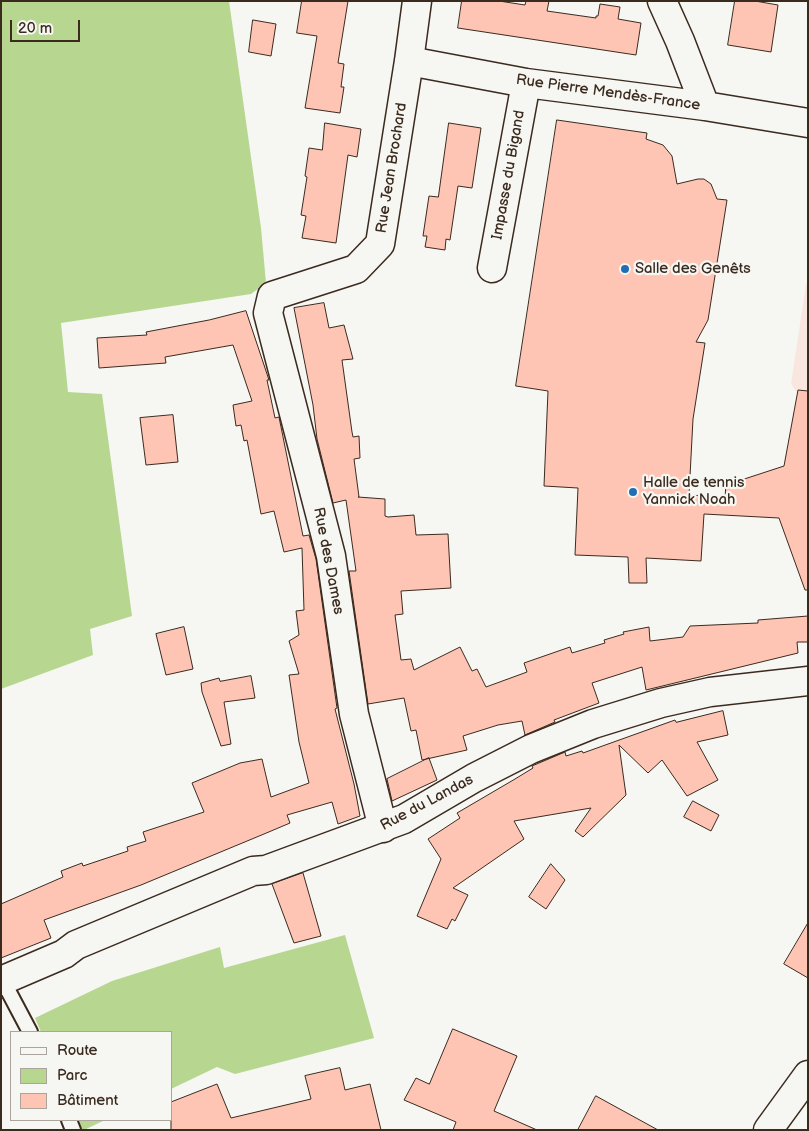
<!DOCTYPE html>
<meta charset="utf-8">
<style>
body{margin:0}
#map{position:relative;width:809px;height:1131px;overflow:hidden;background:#f6f6f2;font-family:"Balsamiq Sans",sans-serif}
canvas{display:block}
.frame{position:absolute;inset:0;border:2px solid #3b2a1e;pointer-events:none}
.legend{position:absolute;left:10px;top:1031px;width:162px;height:90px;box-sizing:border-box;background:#f6f6f2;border:1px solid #aba49d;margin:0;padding:6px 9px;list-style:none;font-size:15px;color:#3b2a1e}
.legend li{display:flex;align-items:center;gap:10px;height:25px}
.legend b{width:25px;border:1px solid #aba49d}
.scale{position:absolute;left:10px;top:20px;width:70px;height:22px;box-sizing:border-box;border:2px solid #3b2a1e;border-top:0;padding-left:6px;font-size:15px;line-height:18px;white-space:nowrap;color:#3b2a1e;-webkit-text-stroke:4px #f6f6f2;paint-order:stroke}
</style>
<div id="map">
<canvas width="809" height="1131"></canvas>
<div class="frame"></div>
<ul class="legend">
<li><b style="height:6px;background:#f6f6f2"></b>Route</li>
<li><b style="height:14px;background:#b7d791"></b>Parc</li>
<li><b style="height:14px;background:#ffc5b4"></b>Bâtiment</li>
</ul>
<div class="scale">20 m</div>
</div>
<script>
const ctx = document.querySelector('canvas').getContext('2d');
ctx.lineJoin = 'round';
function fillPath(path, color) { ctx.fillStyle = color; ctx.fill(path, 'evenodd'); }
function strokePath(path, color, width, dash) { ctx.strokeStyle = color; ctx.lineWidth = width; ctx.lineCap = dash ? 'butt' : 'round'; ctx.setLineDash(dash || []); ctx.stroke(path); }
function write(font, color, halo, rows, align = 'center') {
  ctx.font = font + ' "Balsamiq Sans",sans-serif'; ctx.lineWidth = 4.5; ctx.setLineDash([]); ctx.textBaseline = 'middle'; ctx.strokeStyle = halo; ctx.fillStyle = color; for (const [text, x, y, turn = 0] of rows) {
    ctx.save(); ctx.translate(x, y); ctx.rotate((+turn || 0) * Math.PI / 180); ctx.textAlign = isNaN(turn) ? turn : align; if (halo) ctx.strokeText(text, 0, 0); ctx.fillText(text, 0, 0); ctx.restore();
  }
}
const built = new Path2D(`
 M806,284H808V395L797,393L791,384Z`);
const green = new Path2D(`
 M1,1H229L261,228L266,283L251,294L61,323L68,392L102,394L132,616L90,629L93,655L1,689Z
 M345,935L374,1038L235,1074L217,1067L171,1089V1032H41L35,1018L112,981L220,947L224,968Z
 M77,1120H105L84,1130H81Z`);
const building = new Path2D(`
 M302,1H348L338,63L344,64L341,87H344L340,113L305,108L317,36L297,33Z
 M462,1H499L525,5L526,1H549L547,11L596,18V16H598L600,4L620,7L618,19L641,23L636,55L458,28Z
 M735,1H755L778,5L771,52L728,45Z
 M253,20L276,24L271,56L249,52Z
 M557,120L647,133L646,139L663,145L672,156L677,184L698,179H704L711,184L717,199L727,200L708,320L696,342L705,343L693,419L689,495L725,497L726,485L784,466L798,390L808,391V590H805L779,518L704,514L701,561L646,558L647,583H629L628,557L575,555L578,488L544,486L548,391L516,386Z
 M325,123L361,129L357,157L348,155L336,243L302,238L306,216L301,215L307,177L305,176L309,148L322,150Z
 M449,123L481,128L472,188L458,186L450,240L446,239L445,250L425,247L427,236H423L429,196L438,197Z
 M324,303L329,328L344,325L353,359L342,360L352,432L353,437L359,436L360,458L354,459L359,497H358L385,499V516L388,517L414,515L416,535L448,534L451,588L401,591L403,614L395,615L401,660L411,659L414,670L460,647L472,671L477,669L486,687L527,672L524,663L570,647L572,653L605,643L604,640L624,634L623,632L649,627L650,641L683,637L690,626L758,623V620L808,616V642H797L798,653L646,690L642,667L592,683L599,703L554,720L555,722L525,735L522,721L498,725L463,736L467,750L422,760L416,730L411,731L404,698L368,704L349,571H356L346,500L333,503L317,439L313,405L294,308Z
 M246,311L269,380H267L275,418L279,417L303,536L309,535L316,559L337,708L335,709L354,784L360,816L338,824L332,802L287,815L290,823L264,834L141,885L44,920L51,938L1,958V904L63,877L61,871L82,863L83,866L128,851L127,847L146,841L143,832L204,812L192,783L240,763L262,759L271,797L309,783L299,742L289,675L299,674L289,641L299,635L296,611L304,610L302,548L284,552L274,511L261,514L247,440L244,441L241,425L236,426L233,405L252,401L233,345L165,357L166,363L99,368L97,338L147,335L146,332L209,320Z
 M173,415L178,462L146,465L140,418Z
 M184,627L193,669L166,675L156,634Z
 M251,676L255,698L224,702L231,744L221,746L202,692L201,683L219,678L220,681Z
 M723,711L728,735L697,742L718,780L687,796L662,760L648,773L619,745L626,795L583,837L575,831L591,808L514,821L524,839L453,888L468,895L455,921L452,919L447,929L417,916L441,859L428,839L460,818L457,813L515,779L533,768L532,766L565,752L566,756L582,751L583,753L675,720L676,722Z
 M429,758L437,780L392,801L387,779Z
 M693,801L719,815L711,831L684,817Z
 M551,864L565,880L546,909L529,897Z
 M303,873L321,936L294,943L272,884Z
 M808,923V978L784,964Z
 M453,1029L517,1056L494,1111L537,1130H453L456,1122L404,1100L416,1078L429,1084Z
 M340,1068L345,1090L370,1084L381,1130H171V1102L217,1084L231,1118L311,1099L305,1076Z
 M596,1096L658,1130H578Z`);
const lane = new Path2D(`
 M3,981L30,1032
 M69,1120L73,1130`);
const street = new Path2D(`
 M662,1L680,41L705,106
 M409,61L526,83L705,106L808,123
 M492,268L526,83
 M383,828L354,714L331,556L268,313L272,296L356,269L380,244L409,61L417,1
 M768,1130L808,1075`);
const secondary = new Path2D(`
 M1,981L64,954L76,945L253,871L266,870L404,819L474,778L531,749L593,724L661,703L710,692L808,681`);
const markers = [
 [625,269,5,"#1f6fb2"],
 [633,492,5,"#1f6fb2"]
];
const streetNames = [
 ["Rue Pierre Mendès-France",608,93,8],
 ["Rue Jean Brochard",392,168,-81],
 ["Impasse du Bigand",509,175,-80],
 ["Rue des Dames",328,561,79],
 ["Rue du Landas",427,803,-28]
];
const poiNames = [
 ["Salle des Genêts",635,269],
 ["Halle de tennis",643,483],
 ["Yannick Noah",643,500]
];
fillPath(built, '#f9e7df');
fillPath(green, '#b7d791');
fillPath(building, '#ffc5b4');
strokePath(building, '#3b2a1e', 1);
strokePath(lane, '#3b2a1e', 18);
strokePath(street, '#3b2a1e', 31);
strokePath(secondary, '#3b2a1e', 31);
strokePath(lane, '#f6f6f2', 14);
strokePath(street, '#f6f6f2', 28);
strokePath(secondary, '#f6f6f2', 28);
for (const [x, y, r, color] of markers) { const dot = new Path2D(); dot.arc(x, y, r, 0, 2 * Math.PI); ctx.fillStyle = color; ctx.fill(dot); strokePath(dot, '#f6f6f2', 2); }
write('15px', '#3b2a1e', '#f6f6f2', streetNames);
write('15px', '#3b2a1e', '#f6f6f2', poiNames, 'left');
</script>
